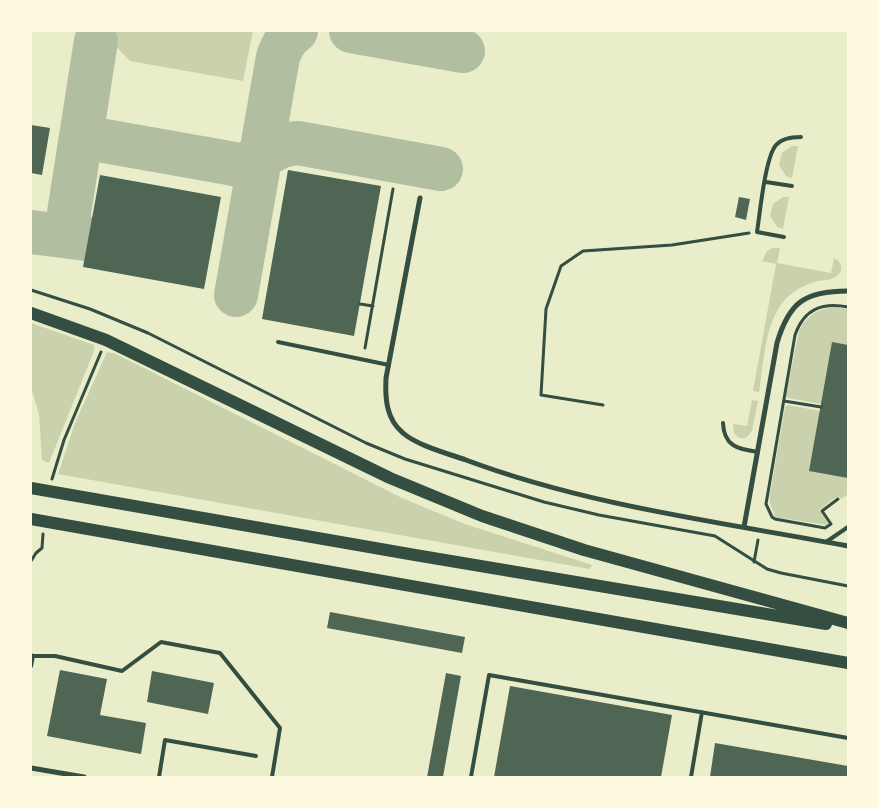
<!DOCTYPE html>
<style>
body{margin:0}
#map{position:relative;width:879px;height:808px;overflow:hidden;background:#e9edc9;font-family:"Open Sans",sans-serif}
canvas{display:block}
.frame{position:absolute;inset:0;border:32px solid #fefae0;pointer-events:none}
</style>
<div id="map">
<canvas width="879" height="808"></canvas>
<div class="frame"></div>
</div>
<script>
const ctx = document.querySelector('canvas').getContext('2d');
ctx.lineJoin = 'round';
function fillPath(path, color) { ctx.fillStyle = color; ctx.fill(path, 'evenodd'); }
function strokePath(path, color, width, dash) { ctx.strokeStyle = color; ctx.lineWidth = width; ctx.lineCap = dash ? 'butt' : 'round'; ctx.setLineDash(dash || []); ctx.stroke(path); }
const green = new Path2D(`
 M111,31H253L243,81L130,61L110,40Z
 M792,146H798L792,178L786,176L779,165L782,153Z
 M783,197H789L783,229L777,227L770,216L773,204Z
 M773,248H780L777,263L831,273L834,258C839,261 842,264 841,270C837,282 823,279 814,282C805,285 797,289 790,295C765,315 764,361 759,392L753,391L776,264L762,261L767,251Z
 M837,307L848,309V345L821,404L788,398L786,396L798,335C804,317 817,308 837,307Z
 M31,323L94,345V351L49,463L42,460L39,414L31,388Z
 M107,352L116,354L404,499L465,524L592,565L590,569L58,474L75,423Z
 M752,400L758,401L752,431L746,438H739L734,433L733,424L747,426Z
 M788,405L820,411L848,478V494L841,499L840,497L835,498L819,510L828,523L826,525L775,517C773,509 768,504 770,494L785,407Z`);
const taxiway = new Path2D(`
 M351,31L463,51
 M79,148L92,141L99,140L240,165L247,169L256,182
 M240,165C263,161 273,144 298,143L441,169
 M31,232L86,239
 M86,239C74,233 69,227 69,213L96,41
 M236,295L278,57C282,46 286,38 296,31`);
const building = new Path2D(`
 M31,125L50,128L42,175L31,173Z
 M288,170L381,186L354,336L262,319Z
 M100,175L221,197L204,289L83,267Z
 M739,197L750,199L746,220L735,217Z
 M832,342L848,345V478L809,471Z
 M330,612L465,637L462,653L327,628Z
 M60,670L107,679L100,715L146,723L141,754L47,736Z
 M152,671L214,683L208,714L147,702Z
 M446,673L461,676L443,777H427Z
 M510,686L672,715L661,777H494Z
 M715,743L848,766V777H710Z`);
const path = new Path2D(`
 M31,290L90,309L148,333L366,443L405,459L544,502L599,515L715,536L767,569L781,573L848,586
 M360,304L373,306
 M365,348L393,189
 M784,401L821,407
 M603,405L541,395L546,309L561,266L583,251L672,245L749,233
 M52,479L64,440L101,352
 M838,499L822,511L831,524L825,528L775,519L772,517L766,504L795,335C804,309 822,302 848,307
 M31,561L36,553L42,548L43,534
 M754,562L758,540`);
const service = new Path2D(`
 M766,182L792,186
 M784,237L757,232C760,213 765,158 776,145C782,138 793,137 801,137
 M278,342L389,365
 M723,423C724,446 737,449 758,452
 M826,542L848,527
 M31,655L33,656L31,666
 M33,656H55L122,671L161,642L220,653L280,728L272,777
 M159,777L165,740L256,756
 M471,777L489,675L848,738
 M691,777L702,712`);
const minor = new Path2D(`
 M420,198L386,378C385,398 386,419 403,433C416,445 449,454 466,460C589,506 720,522 848,546
 M744,527L777,343C789,302 805,291 848,291
 M31,768L84,777`);
const primary = new Path2D(`
 M31,313L106,340L390,478L482,516L584,550L848,623
 M31,488L415,555L826,624
 M31,519L848,663`);
fillPath(green, '#cad2ad');
strokePath(taxiway, '#b2bea0', 44);
fillPath(building, '#4f6655');
strokePath(path, '#344e41', 3);
strokePath(service, '#344e41', 4);
strokePath(minor, '#344e41', 5);
strokePath(primary, '#344e41', 12);
</script>
